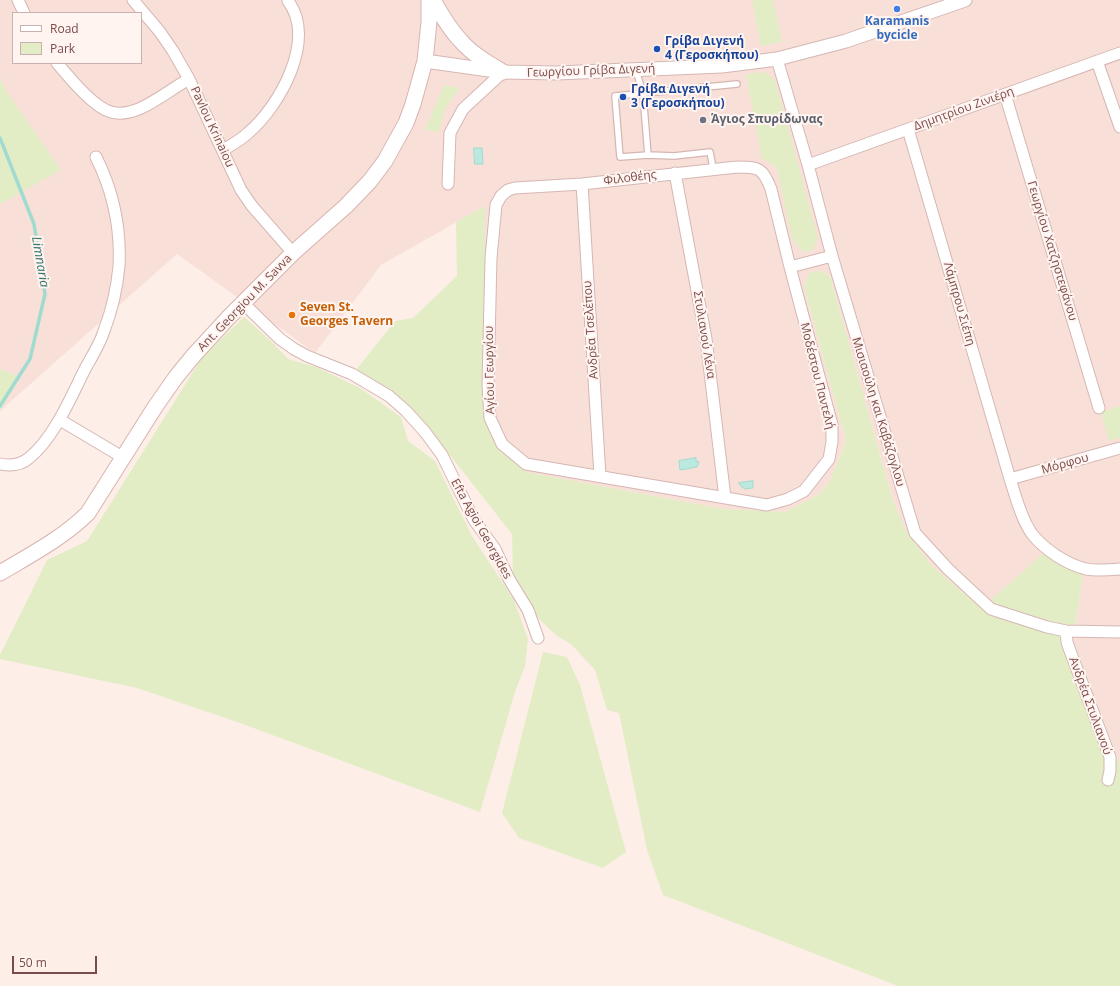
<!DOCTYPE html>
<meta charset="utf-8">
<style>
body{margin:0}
#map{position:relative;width:1120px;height:986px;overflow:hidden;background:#fdeee8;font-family:"Open Sans",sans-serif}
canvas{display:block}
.legend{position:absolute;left:12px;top:12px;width:130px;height:52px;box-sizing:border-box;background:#fff4f0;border:1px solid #cab0ae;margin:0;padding:5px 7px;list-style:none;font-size:12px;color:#7a4b4a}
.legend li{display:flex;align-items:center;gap:8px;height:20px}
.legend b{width:20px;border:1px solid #cab0ae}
.scale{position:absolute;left:12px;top:956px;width:85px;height:18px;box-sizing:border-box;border:2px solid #7a4b4a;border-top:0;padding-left:5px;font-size:12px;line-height:14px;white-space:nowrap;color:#7a4b4a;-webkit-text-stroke:3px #fff4f0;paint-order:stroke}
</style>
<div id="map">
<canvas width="1120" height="986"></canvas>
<ul class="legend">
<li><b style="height:5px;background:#fff"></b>Road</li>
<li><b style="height:11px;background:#e3edc5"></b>Park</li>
</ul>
<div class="scale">50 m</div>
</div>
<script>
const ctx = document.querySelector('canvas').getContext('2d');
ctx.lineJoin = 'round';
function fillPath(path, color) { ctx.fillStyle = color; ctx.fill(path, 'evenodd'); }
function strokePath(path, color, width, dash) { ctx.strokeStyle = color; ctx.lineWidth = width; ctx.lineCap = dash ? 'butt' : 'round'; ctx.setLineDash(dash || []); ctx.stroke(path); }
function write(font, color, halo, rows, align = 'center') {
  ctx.font = font + ' "Open Sans",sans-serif'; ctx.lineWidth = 4; ctx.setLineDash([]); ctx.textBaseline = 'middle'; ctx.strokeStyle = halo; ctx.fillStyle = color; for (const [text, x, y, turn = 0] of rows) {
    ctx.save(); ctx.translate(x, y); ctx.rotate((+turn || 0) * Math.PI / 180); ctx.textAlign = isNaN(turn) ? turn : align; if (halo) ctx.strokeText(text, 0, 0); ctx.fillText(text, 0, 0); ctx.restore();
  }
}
const residential = new Path2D(`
 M0,0H1120V765L1073,640L1083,573L993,608L980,607L931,565L906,531L893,501L830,276L821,271L804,287L846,441L830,481L819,494L785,512L724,509L525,472L499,449L485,418V206L381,265L315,353L177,254L0,411ZM13,13H141V63H13Z`);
const green = new Path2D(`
 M752,0H773L782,42L761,46Z
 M765,72L775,80L818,238L813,250L803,252L792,239L777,168L762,158L746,74Z
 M0,77L7,92L61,170L0,204Z
 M444,85L460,88L446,107L439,132L425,130Z
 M485,206V418L499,449L526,472L724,509L785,512L819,494L830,481L846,441L804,287L810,272L821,271L830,276L893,501L906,531L931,565L980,607L992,608L993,598L1045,552L1083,573L1073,640L1120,765V986H898L663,895L647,850L619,713L607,710L595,670L571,644L557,636L538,618L513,575L512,534L430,430L390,391L356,370L395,321L413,318L457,276L456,222Z
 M244,317L270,340L288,359L316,367L360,388L401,417L408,441L435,461L472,536L514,600L528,639L525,666L515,692L480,812L240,723L137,688L0,659V655L47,560L87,541L203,356Z
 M0,369L20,377L0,411Z
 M1120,406V438L1109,441L1101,412Z
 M543,652L567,657L580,685L626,852L603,868L519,838L502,813Z`);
const water = new Path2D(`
 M474,148H482L483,164H475Z
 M696,458V461L699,462L697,467L680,470L679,461Z
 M753,481V488L745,489L741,486L739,483Z`);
const stream = new Path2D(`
 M0,138L34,224L45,294L30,359L0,406`);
const service = new Path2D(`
 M636,70L643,94L648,155
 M713,168L710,152L674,156L648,155L620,157L615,96L737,84`);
const minor = new Path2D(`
 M18,0L24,13
 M133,0L160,32L173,51L189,79L241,190L252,206L293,253
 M777,59L808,165L832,256L915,533L948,569L991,609L1047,627L1066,631L1120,632
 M1097,61L1120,127
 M57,63C69,77 93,107 111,112C121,115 132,112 141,108C158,100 173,88 189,79
 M1005,94L1099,408
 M908,129L1010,479C1016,497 1021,518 1032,534C1045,550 1066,564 1086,569C1096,571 1109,570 1120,569
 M223,150C231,145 241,140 248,133C280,106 317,39 288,1
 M808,165L1120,53
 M737,167C759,167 763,168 771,189L790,267L832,425V442L829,459L804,491L788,499L767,505L526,464L502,444L490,418L488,385L491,258L496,205L501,196L508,190L515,188L582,184Z
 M675,173L706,339L725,498
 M448,184L450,133L463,109L503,72
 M582,184L600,476
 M790,267L832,256
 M243,303L280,339L294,349L307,356L352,374L389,396L406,411L425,432L442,455L474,520L495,549L509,579L528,610L538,638
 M60,420L124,458
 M0,464C10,466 21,465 29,458C54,438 71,397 85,369C92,356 100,344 104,331C112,310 117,288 119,266C121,227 113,191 96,157
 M1010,479L1120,448
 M1066,631L1067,642L1069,648L1110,757V771L1108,780`);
const tertiary = new Path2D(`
 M425,61L503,72L557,73L722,66L777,59L846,41L965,0`);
const secondary = new Path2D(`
 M433,0C441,14 449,29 461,41C472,54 488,63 503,72
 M0,573C30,555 63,538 88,513L155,407L176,377L194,355L228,318L293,253L346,206L370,181L385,161L406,123L413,104L425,61L429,22V0`);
const markers = [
 [897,9,4,"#3f7fe0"],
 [657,49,4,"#1a4fb4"],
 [623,97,4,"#1a4fb4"],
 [703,120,4,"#6b7280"],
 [292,315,4,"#e8710a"]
];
const shopNames = [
 ["Karamanis",897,22],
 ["bycicle",897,36]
];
const transitNames = [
 ["Γρίβα Διγενή",665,42],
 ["4 (Γεροσκήπου)",665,56],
 ["Γρίβα Διγενή",631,90],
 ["3 (Γεροσκήπου)",631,104]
];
const streetNames = [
 ["Γεωργίου Γρίβα Διγενή",591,71,-2],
 ["Δημητρίου Ζινιέρη",964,109,-20],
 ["Pavlou Krinaiou",212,127,65],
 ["Φιλοθέης",630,178,-7],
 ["Γεωργίου Χατζηστεφάνου",1052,251,73],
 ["Ant. Georgiou M. Savva",245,303,-46],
 ["Λάμπρου Σιέπη",959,304,74],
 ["Ανδρέα Τσελέπου",591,330,-94],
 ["Στυλιανού Λένα",704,335,81],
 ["Αγίου Γεωργίου",490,370,-91],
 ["Μοδέστου Παντελή",817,376,76],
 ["Μισιαούλη και Καβάζογλου",878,412,73],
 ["Μόρφου",1065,464,-16],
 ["Efta Agioi Georgides",481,529,61],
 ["Ανδρέα Στυλιανού",1090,706,70]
];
const worshipNames = [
 ["Άγιος Σπυρίδωνας",711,120]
];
const foodNames = [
 ["Seven St.",300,308],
 ["Georges Tavern",300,322]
];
const waterNames = [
 ["Limnaria",40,262,80]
];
fillPath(residential, '#f8e0d9');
fillPath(green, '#e3edc5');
fillPath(water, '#bbe9e0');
strokePath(water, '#a1dbd0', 1);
strokePath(stream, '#a1dbd0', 3.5);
strokePath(service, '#d5b6b3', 8);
strokePath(minor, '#d5b6b3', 13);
strokePath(tertiary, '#d5b6b3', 15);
strokePath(secondary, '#d9b3af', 17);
strokePath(service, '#fff', 5.5);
strokePath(minor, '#fff', 11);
strokePath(tertiary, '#fff', 13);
strokePath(secondary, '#fff', 15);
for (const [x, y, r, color] of markers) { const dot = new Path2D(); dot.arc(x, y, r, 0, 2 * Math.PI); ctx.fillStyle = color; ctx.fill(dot); strokePath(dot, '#fff4f0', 1.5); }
write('bold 12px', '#366cbe', '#fff4f0', shopNames);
write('bold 12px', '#164399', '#fff4f0', transitNames, 'left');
write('12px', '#7a4b4a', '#fff4f0', streetNames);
write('bold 12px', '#5b616d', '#fff4f0', worshipNames, 'left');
write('bold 12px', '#c56008', '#fff4f0', foodNames, 'left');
write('italic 13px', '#3a786d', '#fff4f0', waterNames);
</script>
